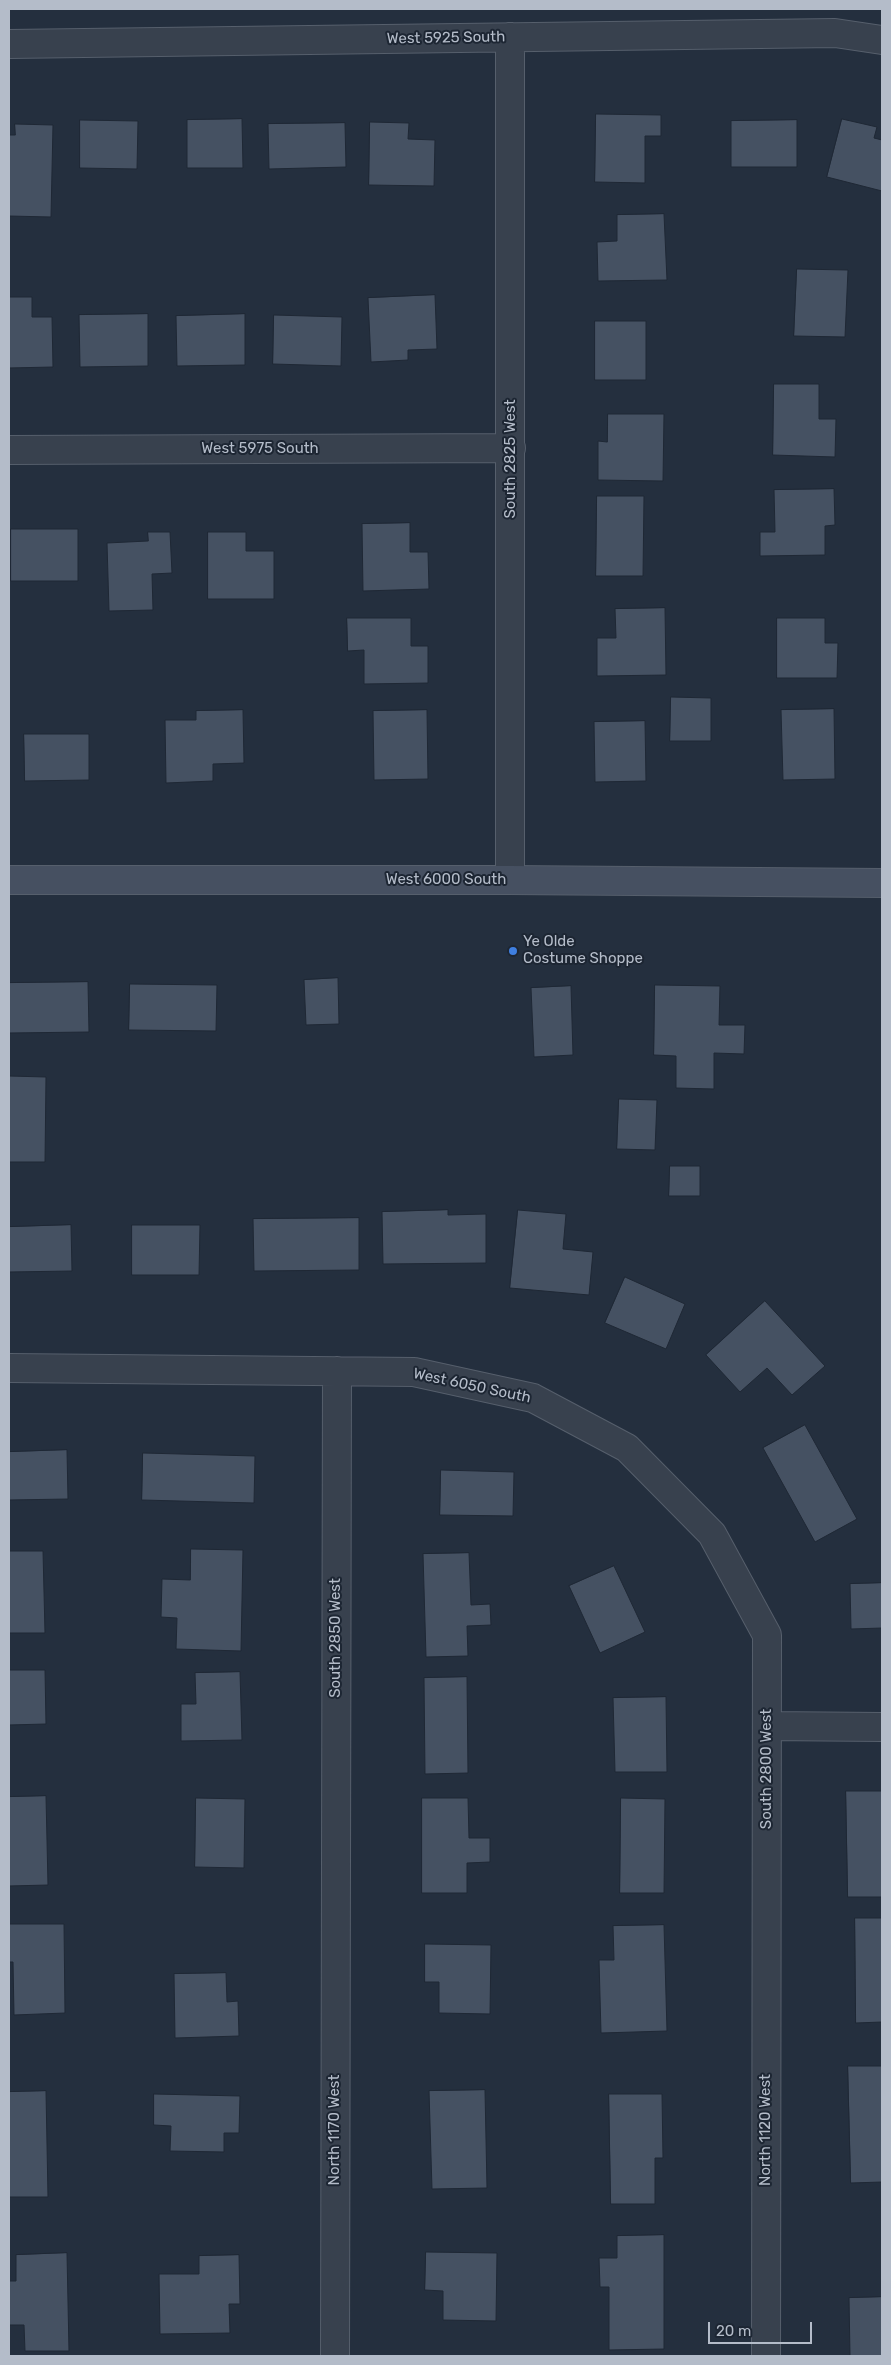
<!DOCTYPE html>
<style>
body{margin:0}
#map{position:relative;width:891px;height:2365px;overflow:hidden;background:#242f3e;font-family:Rubik,sans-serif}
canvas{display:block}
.frame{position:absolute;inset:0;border:10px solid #b4bcc9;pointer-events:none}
.scale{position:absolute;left:708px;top:2322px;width:104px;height:22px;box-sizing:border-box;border:2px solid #b4bcc9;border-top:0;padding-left:6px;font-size:15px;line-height:18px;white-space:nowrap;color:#b4bcc9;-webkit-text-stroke:4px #1d2633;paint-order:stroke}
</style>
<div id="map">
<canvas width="891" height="2365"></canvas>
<div class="frame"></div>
<div class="scale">20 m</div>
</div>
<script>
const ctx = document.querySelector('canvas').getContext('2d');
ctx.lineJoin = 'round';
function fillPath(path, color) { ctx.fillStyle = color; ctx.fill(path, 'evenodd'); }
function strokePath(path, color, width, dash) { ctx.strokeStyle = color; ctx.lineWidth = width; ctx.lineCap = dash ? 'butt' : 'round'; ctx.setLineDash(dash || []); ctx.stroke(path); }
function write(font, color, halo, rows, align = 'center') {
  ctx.font = font + ' Rubik,sans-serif'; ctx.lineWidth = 4; ctx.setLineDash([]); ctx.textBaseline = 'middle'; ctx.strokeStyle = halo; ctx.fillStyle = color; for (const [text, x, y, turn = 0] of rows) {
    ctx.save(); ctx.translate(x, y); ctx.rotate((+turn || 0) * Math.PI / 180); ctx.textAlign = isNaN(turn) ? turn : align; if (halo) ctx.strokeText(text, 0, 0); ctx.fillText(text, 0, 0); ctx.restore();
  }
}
const building = new Path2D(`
 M596,114L661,115V136H645V183L595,182Z
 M242,119L243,168H187V120Z
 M842,119L877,127L874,138L882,140V191L827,177Z
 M80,120L138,121L137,169L80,168Z
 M797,120V167H731V121Z
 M370,122L409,123L408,139L435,140L434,186L369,185Z
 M345,123L346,167L269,169L268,124Z
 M15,124L53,125L51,217L9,216V135H15Z
 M664,214L667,280L598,281L597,242L617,241V215Z
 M797,269L848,270L845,337L794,336Z
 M435,295L437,349L408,350V360L371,362L368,298Z
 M9,297H32V317H52L53,367L9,368Z
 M148,314V366L80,367L79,315Z
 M245,314V365L177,366L176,316Z
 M274,315L342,317L341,366L273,364Z
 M595,321H646V380H595Z
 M774,384H819V419H836L835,457L773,455Z
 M608,414H664L663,481L598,480V441L607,442Z
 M834,489L835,525L825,526V555L760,556V532H775L774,490Z
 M597,496H644L643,576H596Z
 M410,523V552H428L429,589L363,591L362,524Z
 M11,529H78V581H11Z
 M148,532H170L172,573L152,574L153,610L109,611L107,543L148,541Z
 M208,532H246V551H274V599H208Z
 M665,608L666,675L597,676V638H616L615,609Z
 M347,618H411V646H428V683L364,684V650L348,651Z
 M777,618H825V643H838L837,678H777Z
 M671,697L711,698V741H670Z
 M834,709L835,779L783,780L781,710Z
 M243,710L244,763L213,764V781L166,783L165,720H196V711Z
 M427,710L428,779L374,780L373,711Z
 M645,721L646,781L595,782L594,722Z
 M24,734H89V780L25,781Z
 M338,978L339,1024L306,1025L304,980Z
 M88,982L89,1032L9,1033V983Z
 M130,984L217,985L216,1031L129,1030Z
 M655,985L720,986L719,1025H745L744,1054L714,1053V1089L676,1088V1056L654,1055Z
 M571,986L573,1055L534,1057L531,988Z
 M9,1076L46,1077L45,1162H9Z
 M619,1099L657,1100L655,1150L617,1149Z
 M670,1166H700V1196H669Z
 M448,1210V1215L486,1214V1263L383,1264L382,1212Z
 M518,1210L566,1214L563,1249L593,1252L589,1295L510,1288Z
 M359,1218V1270L254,1271L253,1219Z
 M71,1225L72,1271L9,1272V1227Z
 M132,1225H200L199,1275H132Z
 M625,1277L685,1304L666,1349L605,1323Z
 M765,1301L825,1366L792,1395L767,1368L740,1392L706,1355Z
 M805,1425L857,1519L815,1542L763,1448Z
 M67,1450L68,1499L9,1500V1452Z
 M143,1453L255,1456L254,1503L142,1500Z
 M441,1470L514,1472L513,1516L440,1515Z
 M191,1549L243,1550L241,1651L176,1649L177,1618L161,1617L162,1579L190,1580Z
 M9,1551H43L45,1633H9Z
 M469,1553L471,1605L490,1604L491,1625L467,1626L468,1656L426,1657L423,1554Z
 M614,1566L645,1632L600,1653L569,1586Z
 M882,1583V1628L851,1629L850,1584Z
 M9,1670H45L46,1724L9,1725Z
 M240,1672L242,1740L181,1741V1704H196L195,1673Z
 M467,1677L468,1773L425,1774L424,1678Z
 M666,1697L667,1772H615L613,1698Z
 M846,1791H882V1897H848Z
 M46,1796L48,1885L9,1886V1797Z
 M196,1798L245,1799L244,1868L195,1867Z
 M422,1798H468L469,1838H490V1862L467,1863V1893H422Z
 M621,1798L665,1799L664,1893H620Z
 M855,1918H882V2022L856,2023Z
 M9,1924H64L65,2013L14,2015L13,1962H9Z
 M664,1925L667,2031L601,2033L599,1960H614L613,1926Z
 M425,1944L491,1945L490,2014L439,2013V1982H425Z
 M226,1973L227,2002L238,2001L239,2036L175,2038L174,1974Z
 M848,2066H882V2182L851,2183Z
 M485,2090L487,2188L432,2189L429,2091Z
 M46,2091L48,2197H9V2092Z
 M154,2094L240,2096L239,2133H224V2152L170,2151L171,2126L154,2125Z
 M609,2094H662L663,2158H655V2204H611Z
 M664,2235V2349L609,2350V2287H600L599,2258H617V2236Z
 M426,2252L497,2253L496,2321L443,2320V2291L425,2290Z
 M67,2253L69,2351H25L24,2325H9V2281H16V2255Z
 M239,2255L240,2304H229L230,2333L160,2334L159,2274H199V2256Z
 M882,2297V2356H850L849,2298Z`);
const street = new Path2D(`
 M9,44L835,33L882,40
 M9,450L511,448
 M510,880V37
 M9,1368L414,1372L533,1398L627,1448L712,1534L767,1635L766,2356
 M767,1726L882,1727
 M335,2356L337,1371`);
const secondary = new Path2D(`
 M9,880H510L882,883`);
const markers = [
 [513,951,5,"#3f7fe0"]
];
const streetNames = [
 ["West 5925 South",446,38,-1],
 ["West 5975 South",260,449],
 ["South 2825 West",511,459,-90],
 ["West 6000 South",446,880],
 ["West 6050 South",472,1386,12],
 ["South 2850 West",336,1638,-90],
 ["South 2800 West",767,1769,-90],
 ["North 1170 West",335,2130,-90],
 ["North 1120 West",766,2130,-90]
];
const poiNames = [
 ["Ye Olde",523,942],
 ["Costume Shoppe",523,959]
];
fillPath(building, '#455162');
strokePath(building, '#1f2835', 1);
strokePath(street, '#565f6c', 30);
strokePath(secondary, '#565f6c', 30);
strokePath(street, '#38414e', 28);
strokePath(secondary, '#465061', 28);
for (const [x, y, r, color] of markers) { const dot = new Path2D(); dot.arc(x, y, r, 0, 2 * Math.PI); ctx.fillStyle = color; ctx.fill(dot); strokePath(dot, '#1d2633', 2); }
write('15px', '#b4bcc9', '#1d2633', streetNames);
write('15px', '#b4bcc9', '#1d2633', poiNames, 'left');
</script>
